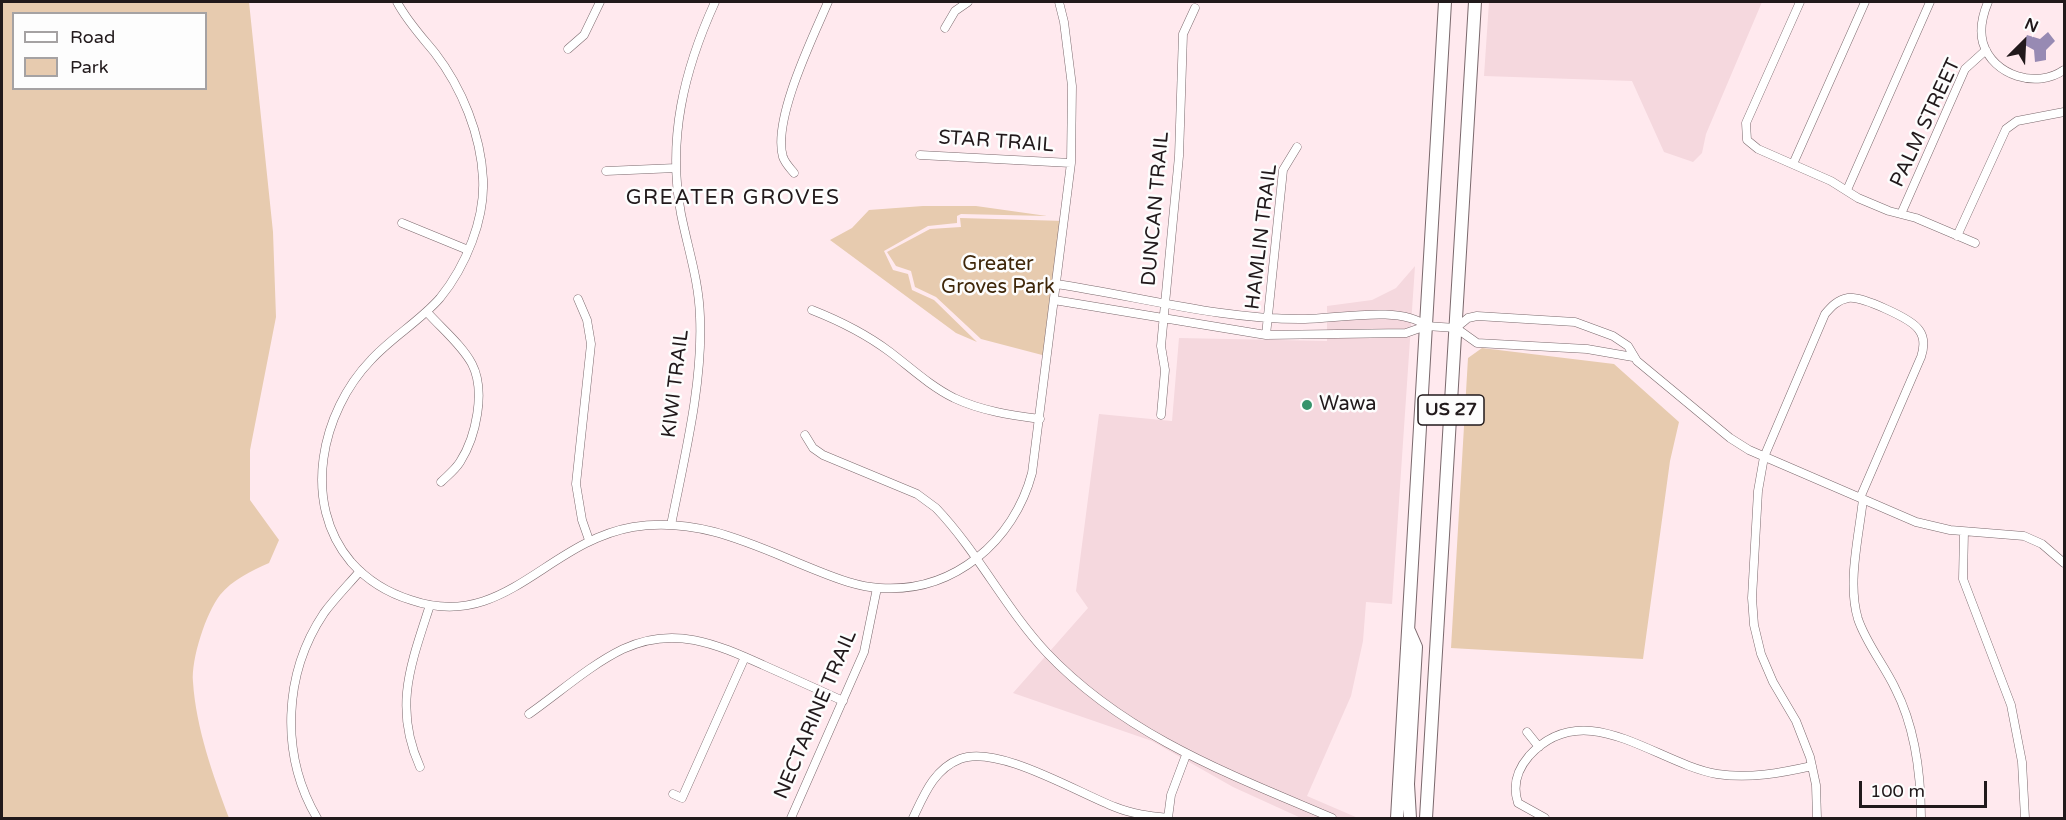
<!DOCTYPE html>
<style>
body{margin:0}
#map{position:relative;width:2066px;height:820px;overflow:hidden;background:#ffe9ee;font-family:"Varela Round",sans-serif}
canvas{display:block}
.frame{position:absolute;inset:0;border:3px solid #21191b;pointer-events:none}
.legend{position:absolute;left:12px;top:12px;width:195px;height:78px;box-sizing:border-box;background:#fdfdfd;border:2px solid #a5a2a3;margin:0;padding:8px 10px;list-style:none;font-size:18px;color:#21191b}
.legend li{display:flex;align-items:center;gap:12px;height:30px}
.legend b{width:30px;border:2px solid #a5a2a3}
.north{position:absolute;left:1994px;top:12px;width:60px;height:60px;-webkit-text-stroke:4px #fdfdfd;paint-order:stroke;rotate:24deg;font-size:16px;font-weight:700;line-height:24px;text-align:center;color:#21191b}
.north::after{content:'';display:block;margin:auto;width:21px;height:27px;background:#21191b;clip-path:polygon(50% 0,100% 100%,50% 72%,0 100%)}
.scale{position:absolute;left:1859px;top:781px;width:128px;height:27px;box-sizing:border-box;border:3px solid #21191b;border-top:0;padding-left:8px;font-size:18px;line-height:21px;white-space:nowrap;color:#21191b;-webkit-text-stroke:4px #fdfdfd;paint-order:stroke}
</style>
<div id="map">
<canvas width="2066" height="820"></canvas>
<div class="frame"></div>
<ul class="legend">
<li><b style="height:8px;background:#fff"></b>Road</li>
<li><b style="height:16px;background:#e7cbaf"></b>Park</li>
</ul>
<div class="north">N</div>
<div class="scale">100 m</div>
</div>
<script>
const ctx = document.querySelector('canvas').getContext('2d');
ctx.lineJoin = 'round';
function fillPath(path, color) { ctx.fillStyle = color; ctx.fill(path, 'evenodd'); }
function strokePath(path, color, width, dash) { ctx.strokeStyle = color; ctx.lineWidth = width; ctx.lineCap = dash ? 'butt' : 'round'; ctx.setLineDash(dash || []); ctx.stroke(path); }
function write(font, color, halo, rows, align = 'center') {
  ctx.font = font + ' "Varela Round",sans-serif'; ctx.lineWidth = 5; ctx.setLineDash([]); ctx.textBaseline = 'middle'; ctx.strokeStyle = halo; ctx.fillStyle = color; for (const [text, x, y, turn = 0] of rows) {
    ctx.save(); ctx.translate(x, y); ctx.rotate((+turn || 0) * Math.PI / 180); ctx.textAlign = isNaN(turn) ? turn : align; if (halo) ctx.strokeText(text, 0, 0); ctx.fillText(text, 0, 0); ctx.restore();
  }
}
const built = new Path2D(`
 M1489,2H1762L1706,134L1702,153L1693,162L1664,152L1632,81L1484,76Z
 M1415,266L1392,604L1366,602L1363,641L1351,696L1307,796L1358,818H1301L1233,787L1152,741L1013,693L1088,608L1076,591L1099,414L1172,421L1179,338L1327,341V306L1372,300L1396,288Z`);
const green = new Path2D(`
 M2,2H249L273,232L276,317L250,450V500L279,540L269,563C251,571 232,580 220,595C206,613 191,659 193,682C196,728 213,775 229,818H2ZM14,14H206V88H14Z
 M923,206H976L1047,216L961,214L957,216V223L928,226L884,251L893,270L908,274L912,290L934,300L977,342L956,333L830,240L852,228L869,210Z
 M960,218L1065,221L1046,356L981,339L936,297L915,287L911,271L896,266L887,252L930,229L961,227Z
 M1482,348L1614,364L1679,422L1670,461L1643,659L1451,648L1468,358Z`);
const water = new Path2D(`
 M2048,32L2055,41L2046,50V60L2035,62L2034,50L2023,44L2027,35L2040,39Z`);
const minor = new Path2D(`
 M397,2C407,21 421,36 435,53C462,88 481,135 483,179C485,219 466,266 440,298C420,321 392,337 371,360C321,412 301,503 351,562C367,580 388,593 411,600C504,632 546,542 633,527C701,516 757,547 818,571C838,579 859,587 880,588C954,593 1014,541 1032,473L1071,163L1072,86L1064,22L1059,2
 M1800,2L1746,123L1747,140L1758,149L1831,181L1858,198L1889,211L1916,218L1975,243
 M1988,2C1983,14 1979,29 1983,43C1993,76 2037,89 2064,70
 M945,28L955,11L968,2
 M568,49L584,35L600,2
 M920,155L1071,163
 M1793,164L1865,2
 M606,171L676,168
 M794,173C790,168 785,163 783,157C772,120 813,37 828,2
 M1847,190L1930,2
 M1901,214L1965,69L1986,50
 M402,223L468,250
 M1957,236L2006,129L2017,121L2064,112
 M1056,284C1138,296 1221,320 1305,319C1336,319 1401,305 1426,326
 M578,299L587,320L591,344L576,484L582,520L589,540
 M1054,300L1266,335L1406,333L1426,326L1456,328
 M812,310C840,321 866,334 890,352C911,368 930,386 954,398C982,411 1010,415 1040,419
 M427,312C441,328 462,345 472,364C486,391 476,437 460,462C455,470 447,476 441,482
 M1456,328L1468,318L1477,316L1575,322L1613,336L1628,346L1637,361L1730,438L1749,450L1916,522L1950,530L2024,536L2042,544L2064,563
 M1456,328L1477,343L1587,349L1633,357
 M1266,335L1283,170L1297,147
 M1161,415L1165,370L1161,346L1179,156L1183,34L1195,8
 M805,435L813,448L823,455L917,494L936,508C978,552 1005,608 1047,653C1126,736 1229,774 1332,818
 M1863,499C1859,536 1847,583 1858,619C1866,643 1884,665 1895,688C1915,727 1921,775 1921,818
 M671,525C684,459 703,384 700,317C699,281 688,249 681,214C667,139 684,70 715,2
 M1964,532L1963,579L2011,705L2022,762L2025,818
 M529,714C559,693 590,665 623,649C674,625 716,644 763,665C790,677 817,689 843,701
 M1527,732L1539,747
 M420,767C393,707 411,664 430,605
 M673,794L682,798L745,657
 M317,818C280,755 283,674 324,613C335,598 348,585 360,571
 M791,818L864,652L877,588
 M913,818C924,795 934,769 960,759C997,744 1078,793 1115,807C1132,814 1150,816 1168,818
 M1168,818L1171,795L1186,755
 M1545,818L1518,803C1512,785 1517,770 1529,756C1585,694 1655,763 1717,774C1749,779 1781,773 1812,766
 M1817,818L1816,785L1810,757L1796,721L1773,682L1761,654L1754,625L1752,598L1758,491L1764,457L1825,314C1831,307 1837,300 1848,298C1861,296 1911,318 1919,330C1925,338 1924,348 1921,357L1860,498`);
const trunk = new Path2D(`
 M1409,631L1416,647L1408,784L1410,818
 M1397,818L1445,2
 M1426,818L1475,2`);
const markers = [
 [1307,405,6,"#35936b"]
];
const shields = [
 [1451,410,66]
];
const shieldNames = [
 ["US 27",1451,410]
];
const streetNames = [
 ["PALM STREET",1926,123,-65],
 ["STAR TRAIL",996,142,4],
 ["DUNCAN TRAIL",1156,209,-85],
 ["HAMLIN TRAIL",1262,237,-83],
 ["KIWI TRAIL",676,384,-83],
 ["NECTARINE TRAIL",816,715,-67]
];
const parkNames = [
 ["Greater",998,265],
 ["Groves Park",998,288]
];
const poiNames = [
 ["Wawa",1319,405]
];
const neighbourhoodNames = [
 ["GREATER GROVES",733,198]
];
fillPath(built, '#f5d8de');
fillPath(green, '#e7cbaf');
fillPath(water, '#978ab3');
strokePath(minor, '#7b696d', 9);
strokePath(trunk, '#7b696d', 14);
strokePath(minor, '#fff', 8);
strokePath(trunk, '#fff', 12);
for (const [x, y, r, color] of markers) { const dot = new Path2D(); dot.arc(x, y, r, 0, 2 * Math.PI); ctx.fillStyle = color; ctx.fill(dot); strokePath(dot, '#fdfdfd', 2); }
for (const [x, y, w] of shields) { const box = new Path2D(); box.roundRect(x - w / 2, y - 15, w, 30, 4.5); ctx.fillStyle = '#fdfdfd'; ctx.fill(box); strokePath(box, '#21191b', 1.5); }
write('bold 18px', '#21191b', null, shieldNames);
write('20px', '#21191b', '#fdfdfd', streetNames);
write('20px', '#3f270a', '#fdfdfd', parkNames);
write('20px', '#21191b', '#fdfdfd', poiNames, 'left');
ctx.letterSpacing = '1.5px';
write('21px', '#21191b', '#fdfdfd', neighbourhoodNames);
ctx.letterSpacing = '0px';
</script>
